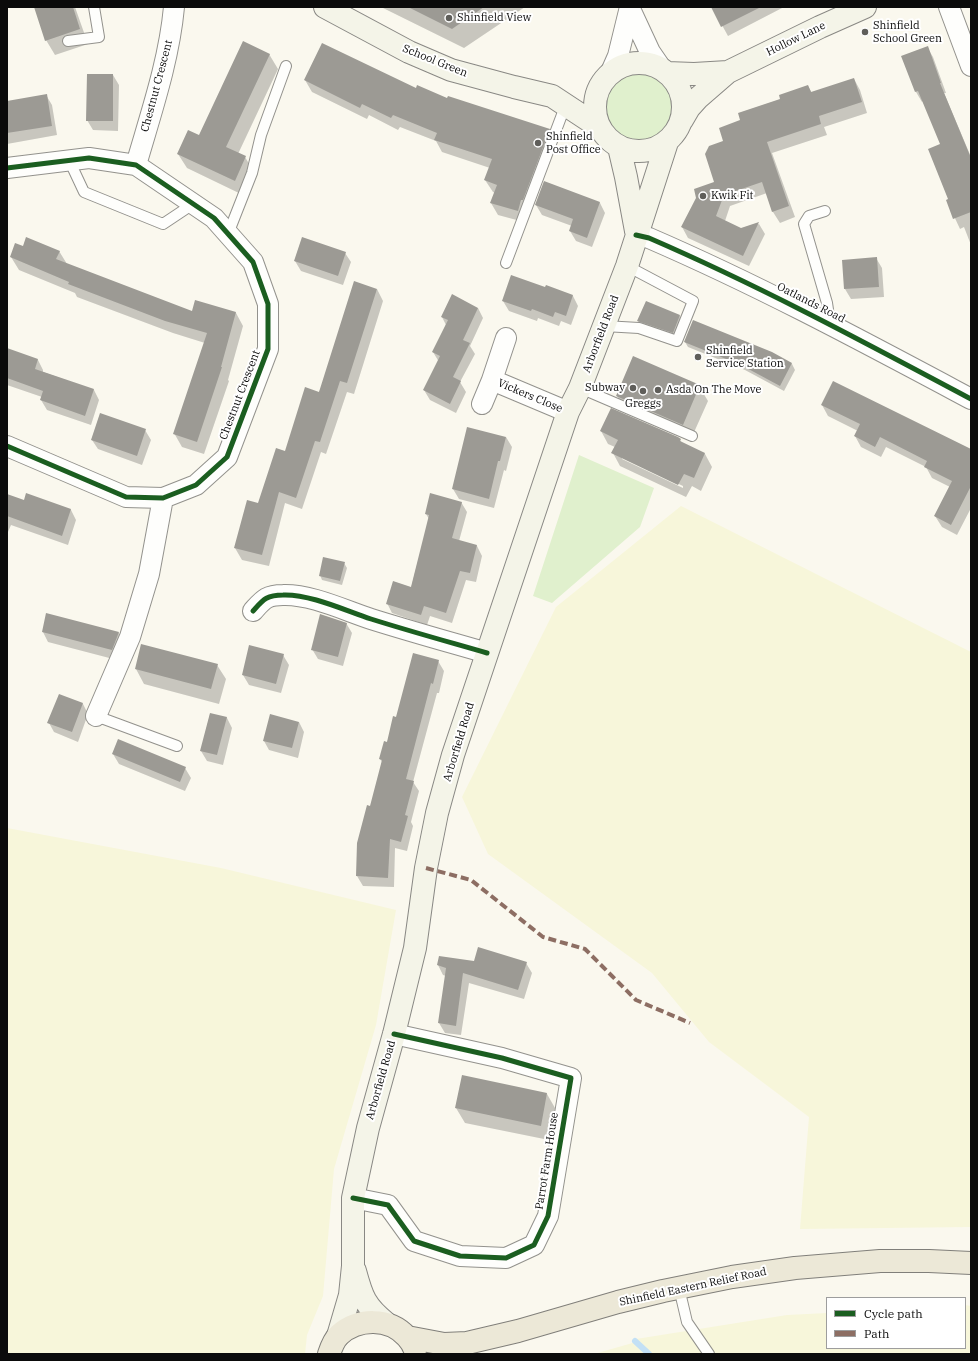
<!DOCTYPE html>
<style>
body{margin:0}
#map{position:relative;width:978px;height:1361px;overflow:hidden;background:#faf8ee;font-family:"IBM Plex Serif",serif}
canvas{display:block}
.frame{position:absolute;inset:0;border:8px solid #0b0b0b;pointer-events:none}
.legend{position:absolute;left:826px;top:1297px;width:140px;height:52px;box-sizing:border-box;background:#fff;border:1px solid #9d9d9d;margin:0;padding:5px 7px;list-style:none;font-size:12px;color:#0b0b0b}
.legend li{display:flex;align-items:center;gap:8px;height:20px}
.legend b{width:20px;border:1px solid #9d9d9d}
</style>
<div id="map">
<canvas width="978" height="1361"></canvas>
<div class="frame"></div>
<ul class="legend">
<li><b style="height:5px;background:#1b5e20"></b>Cycle path</li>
<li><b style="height:5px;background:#8d6e63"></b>Path</li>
</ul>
</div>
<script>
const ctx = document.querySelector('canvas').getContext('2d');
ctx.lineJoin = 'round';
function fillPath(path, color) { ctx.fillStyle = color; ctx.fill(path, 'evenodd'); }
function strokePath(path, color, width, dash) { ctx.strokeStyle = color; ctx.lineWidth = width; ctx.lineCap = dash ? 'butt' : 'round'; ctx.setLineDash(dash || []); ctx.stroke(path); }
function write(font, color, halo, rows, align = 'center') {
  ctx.font = font + ' "IBM Plex Serif",serif'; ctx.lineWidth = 4; ctx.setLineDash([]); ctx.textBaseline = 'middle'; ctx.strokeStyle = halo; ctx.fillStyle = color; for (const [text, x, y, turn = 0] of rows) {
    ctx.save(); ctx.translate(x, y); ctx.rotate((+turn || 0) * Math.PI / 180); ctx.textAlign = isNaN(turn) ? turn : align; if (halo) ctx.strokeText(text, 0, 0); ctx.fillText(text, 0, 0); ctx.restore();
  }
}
const farmland = new Path2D(`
 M681,506L971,652V1227L800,1229L809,1117L709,1042L652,973L488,854L462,797L556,607Z
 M7,828L221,868L396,910L376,1025L334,1169L323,1296L307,1335L305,1354H7Z
 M965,1305L971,1306V1354H651L636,1339L787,1315L827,1313V1348H965Z
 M636,1342L648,1354H594Z`);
const green = new Path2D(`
 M605 106a34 34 0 1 1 68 0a34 34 0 1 1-68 0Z
 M579,455L654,488L640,527L552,603L533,596Z`);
const shadow = new Path2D(`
 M35,7H75L88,44L55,55L46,40Z
 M381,7H525L464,48Z
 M712,7H784L728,36Z
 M927,47L933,57L946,93H944L971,157V245L964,227L960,229L947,201L950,200L941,144L923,101L922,102L916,92L903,56Z
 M269,54L278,69L238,154L245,157L254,172L243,195L187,168L178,154L200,136Z
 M113,75L119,85L118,131L93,130L87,120Z
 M854,79L860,90L867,113L824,127L827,135L772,153L795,217L780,223L773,212L767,193L730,206L725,221L741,229L759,224L765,234L749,266L688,238L682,227L716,183L724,142L741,121L808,86L812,93Z
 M305,80L416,90L549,130L556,142L524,222L498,215L491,203L495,193L493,192L485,180L490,168L442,152L436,141L400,127L398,130L369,115L367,119L312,92Z
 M46,95L52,105L57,135L7,144V102Z
 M545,182L600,203L605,213L592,247L576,241L570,231L572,226L542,215L536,205Z
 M23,248L59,251L67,264L192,313H236L243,326L228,380L229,381L204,454L182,447L174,433L205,343L173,333L77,297L75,293L19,270L11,257Z
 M345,253L351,262L343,285L301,271L295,261Z
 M876,258L882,268L884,297L851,299L845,289L843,261Z
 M546,286L573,296L578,306L571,325L561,321L559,326L538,318L537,321L509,311L503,301L546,288Z
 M377,289L383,301L354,394L347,392L326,454L321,452L302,509L285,503L269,566L242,560L235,548L285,452Z
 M646,302L680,316L682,320L676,337L641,326L638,321Z
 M478,308L483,318L470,346L475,354L460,382L466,392L456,413L430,400L424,390L439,362L433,352L446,325L442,317Z
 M685,342L771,353L792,364L795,370L784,391L745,370L688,347Z
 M7,349L38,360L43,370V372L94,390L99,400L91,425L47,410L41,400L42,397L7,385Z
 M699,386L708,401L691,439L626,411L617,396Z
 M822,405L971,450V508L957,535L942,527L935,516L950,487L932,478L926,467L886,447L881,457L861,447L855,436L858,431L828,416Z
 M145,430L151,440L142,465L98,449L92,440Z
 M601,431L680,440L682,443L705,454L712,467L701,491L692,486L686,497L620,466L613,453L615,447L608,444ZM622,457L683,486V488L622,459Z
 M506,437L512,447L506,471L504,470L494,508L459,499L453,489Z
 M7,495L24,501L71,510L76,520L68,545L11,525L8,532H7Z
 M461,502L467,512L459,541L477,546L482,556L476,582L466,580L452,623L430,616L427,625L392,613L387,603L411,588L429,519L426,514Z
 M344,563L347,568L342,585L322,580L320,575Z
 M47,614L119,633L124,643L117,660L48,642L43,632Z
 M346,623L352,633L343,666L318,659L312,649Z
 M142,645L217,665L226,679L219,704L144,684L136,669Z
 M283,655L289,665L281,693L249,685L243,675Z
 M438,661L444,671L439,693H437L413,782L419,791L411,822L413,826L407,851L395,848L394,887L363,886L357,876L358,843L371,807L382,762L380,759L397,718Z
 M59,695L83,704L88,714L78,742L54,732L49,723Z
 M210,714L227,718L232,728L223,765L207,761L201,751Z
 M299,722L304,732L298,758L269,750L264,741Z
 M113,754L185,768L191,778L185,791L119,764Z
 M474,962L526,963L532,973L524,999L469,983L461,1035L445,1033L439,1023L446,976L443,975L438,965Z
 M547,1094L555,1108L549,1140L465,1123L456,1108Z`);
const stream = new Path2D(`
 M635,1341L649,1354`);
const building = new Path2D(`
 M34,7H73L80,29L45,41Z
 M408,7H484L452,29Z
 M711,7H761L721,27Z
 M243,41L270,54L226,147L246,156L235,181L177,154L188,130L199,135Z
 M322,43L416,88L417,85L447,98L448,96L550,129L523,200H521L518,211L490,203L497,185L484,180L492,159L434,140L437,133L393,115L391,118L362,104L360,108L304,80Z
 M928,46L941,83H940L971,158V212L953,219L946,200L948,199L928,149L940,144L918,91L915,92L901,56Z
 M87,74H113V121H86Z
 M854,78L862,102L819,116L821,124L767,142L789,206L772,212L762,182L724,195L716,216L741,228L759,222L743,256L681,227L696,198L694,189L714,182L705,154L709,146L723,141L719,128L740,120L738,113L780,99L779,95L808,85L811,92Z
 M47,94L52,126L7,133V101Z
 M544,181L600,202L587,238L569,231L573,219L535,205Z
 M26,237L60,251L56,259L192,311L195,300L236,312L221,367H222L197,442L173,434L207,333L165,321L68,284L69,282L10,257L15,243L23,246Z
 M302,237L346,252L338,276L294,261Z
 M877,257L879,287L844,289L842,260Z
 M511,275L545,287L546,285L573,295L566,316L555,312L553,317L532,309L531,311L502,301Z
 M354,281L377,289L347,383L340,381L320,442L315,441L296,498L279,492L262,555L234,548L247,500L258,503L276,448L285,451L305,387L319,392Z
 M452,294L478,308L463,340L470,343L453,377L461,381L450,404L423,390L440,356L432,352L448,320L441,317Z
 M646,301L680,315L673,333L637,321Z
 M693,320L772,352L792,363L780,386L741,365L684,342Z
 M7,348L38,359L35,369L94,389L85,416L40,400L43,391L7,378Z
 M633,356L700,385L683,425L616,396Z
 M833,381L971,449V486L951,525L934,516L952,481L924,467L927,461L880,437L875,447L854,436L860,424L821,405Z
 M611,408L678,437L681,439L680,441L705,453L694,478L684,474L678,485L611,453L618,440L600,431Z
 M100,413L146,429L137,456L91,440Z
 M467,427L506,437L500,461H498L489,499L452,489Z
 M26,493L71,509L62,536L7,516V494L24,500Z
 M430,493L462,502L452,538L477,545L470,573L460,571L446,613L424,606L421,615L386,604L393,581L411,587L429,515L425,514Z
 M323,557L345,562L340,581L319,576Z
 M46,613L119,632L112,650L42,632Z
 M320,614L347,623L338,657L311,650Z
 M141,644L218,664L211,689L135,669Z
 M249,645L284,654L276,684L242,675Z
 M413,653L439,660L433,684L431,683L406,779L414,781L405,815L408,816L401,842L390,839L388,878L356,876L357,843L367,805L370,806L382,760L379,759L384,741L387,742L393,716L396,717Z
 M59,694L83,703L72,732L47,723Z
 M210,713L227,717L217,755L200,751Z
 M270,714L299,722L292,748L263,741Z
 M118,739L186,767L180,782L112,754Z
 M478,947L527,962L518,990L463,973L456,1026L438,1023L446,968L437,965L439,956L474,961Z
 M462,1075L547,1093L541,1126L455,1108Z`);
const lane = new Path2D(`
 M68,41L99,37L94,7
 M69,160L84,192L163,224L193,204
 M825,211L809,216L804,224L827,303L830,323
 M228,234L252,173L261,135L286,66
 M506,263L566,104
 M604,326L639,328L677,341L693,301L627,266
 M580,388L692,436
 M96,716L177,746
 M679,1288L687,1322L709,1354`);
const street = new Path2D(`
 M949,7L971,66
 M630,9L650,52L661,68
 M611,72L618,56L630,7
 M136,165C151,113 169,61 174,7
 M7,168L89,158L136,165L214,218L253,262L268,304V349L227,457L196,485L163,498L126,497L7,446
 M636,235L649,238C760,286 864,342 971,399
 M492,380L506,338
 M482,404L492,380L568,412
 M253,611C263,600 266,595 283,595C310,594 344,610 371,619C409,631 449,642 487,653
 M96,716L130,637L149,574L163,498
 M353,1198L388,1205L414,1241L460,1256L506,1258L534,1245L548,1216L571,1078L502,1058L394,1034`);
const secondary = new Path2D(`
 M325,7L409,52L451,70L514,87L552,96L599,127
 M595 107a44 44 0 1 1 88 0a44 44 0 1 1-88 0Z
 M667,73L694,74L728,72
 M682,120L689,108L698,98L728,72L820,27L865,7
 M619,147L626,177L636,231
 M355,1271C362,1297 365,1306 386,1323
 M338,1336L350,1295L353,1266V1198L368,1128L394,1034L415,948L426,868L437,813L453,755L568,412L580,388L627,266L667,142`);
const primary = new Path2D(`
 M407,1337L444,1344L467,1343L518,1331L618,1302L663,1291L732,1277L795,1268L880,1261H929L971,1263
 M329,1354C331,1348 334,1340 339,1335C358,1318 389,1317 407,1337C410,1340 413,1345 415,1350`);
const quiet = new Path2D(`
 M426,868L471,880L543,937L585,949L636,1000L690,1023`);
const cycleway = new Path2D(`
 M7,168L89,158L136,165L214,218L253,262L268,304V349L227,457L196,485L163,498L126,497L7,446
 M636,235L649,238C760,286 864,342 971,399
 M253,611C263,600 266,595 283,595C310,594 344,610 371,619C409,631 449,642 487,653
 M353,1198L388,1205L414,1241L460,1256L506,1258L534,1245L548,1216L571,1078L502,1058L394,1034`);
const markers = [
 [449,18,4,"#5f5e5a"],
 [865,32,4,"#5f5e5a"],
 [538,143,4,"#5f5e5a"],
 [703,196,4,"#5f5e5a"],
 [698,357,4,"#5f5e5a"],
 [633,388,4,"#5f5e5a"],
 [658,390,4,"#5f5e5a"],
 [643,391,4,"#5f5e5a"]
];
const poiNames = [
 ["Shinfield View",457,18],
 ["Shinfield",873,26],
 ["School Green",873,39],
 ["Shinfield",546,137],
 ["Post Office",546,150],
 ["Kwik Fit",711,196],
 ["Shinfield",706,351],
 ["Service Station",706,364],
 ["Subway",625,388,"right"],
 ["Asda On The Move",666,390],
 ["Greggs",643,404,"center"]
];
const streetNames = [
 ["Hollow Lane",796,39,-26],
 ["School Green",435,61,22],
 ["Chestnut Crescent",157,86,-75],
 ["Oatlands Road",811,303,27],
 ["Arborfield Road",601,334,-69],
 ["Chestnut Crescent",240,395,-69],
 ["Vickers Close",530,396,23],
 ["Arborfield Road",459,742,-73],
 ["Arborfield Road",381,1080,-74],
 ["Parrot Farm House",547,1161,-81],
 ["Shinfield Eastern Relief Road",693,1287,-12]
];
fillPath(farmland, '#f7f6da');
fillPath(green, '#e0f0cd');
fillPath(shadow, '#0003');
strokePath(stream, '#c3e0f5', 6);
fillPath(building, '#9c9a94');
strokePath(lane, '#93928d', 12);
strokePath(street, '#93928d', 22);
strokePath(secondary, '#898884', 24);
strokePath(primary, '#807f7a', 24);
strokePath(lane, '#fefefc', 10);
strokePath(street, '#fefefc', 20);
strokePath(secondary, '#f4f4e8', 22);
strokePath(primary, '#ece8d7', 22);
strokePath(quiet, '#8d6e63', 4, [8, 4]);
strokePath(cycleway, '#1b5e20', 5);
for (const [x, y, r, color] of markers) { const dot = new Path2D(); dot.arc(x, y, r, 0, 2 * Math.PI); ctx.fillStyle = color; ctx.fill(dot); strokePath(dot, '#fff', 1.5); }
write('11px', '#0b0b0b', '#fff', poiNames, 'left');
write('11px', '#0b0b0b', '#fff', streetNames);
</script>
